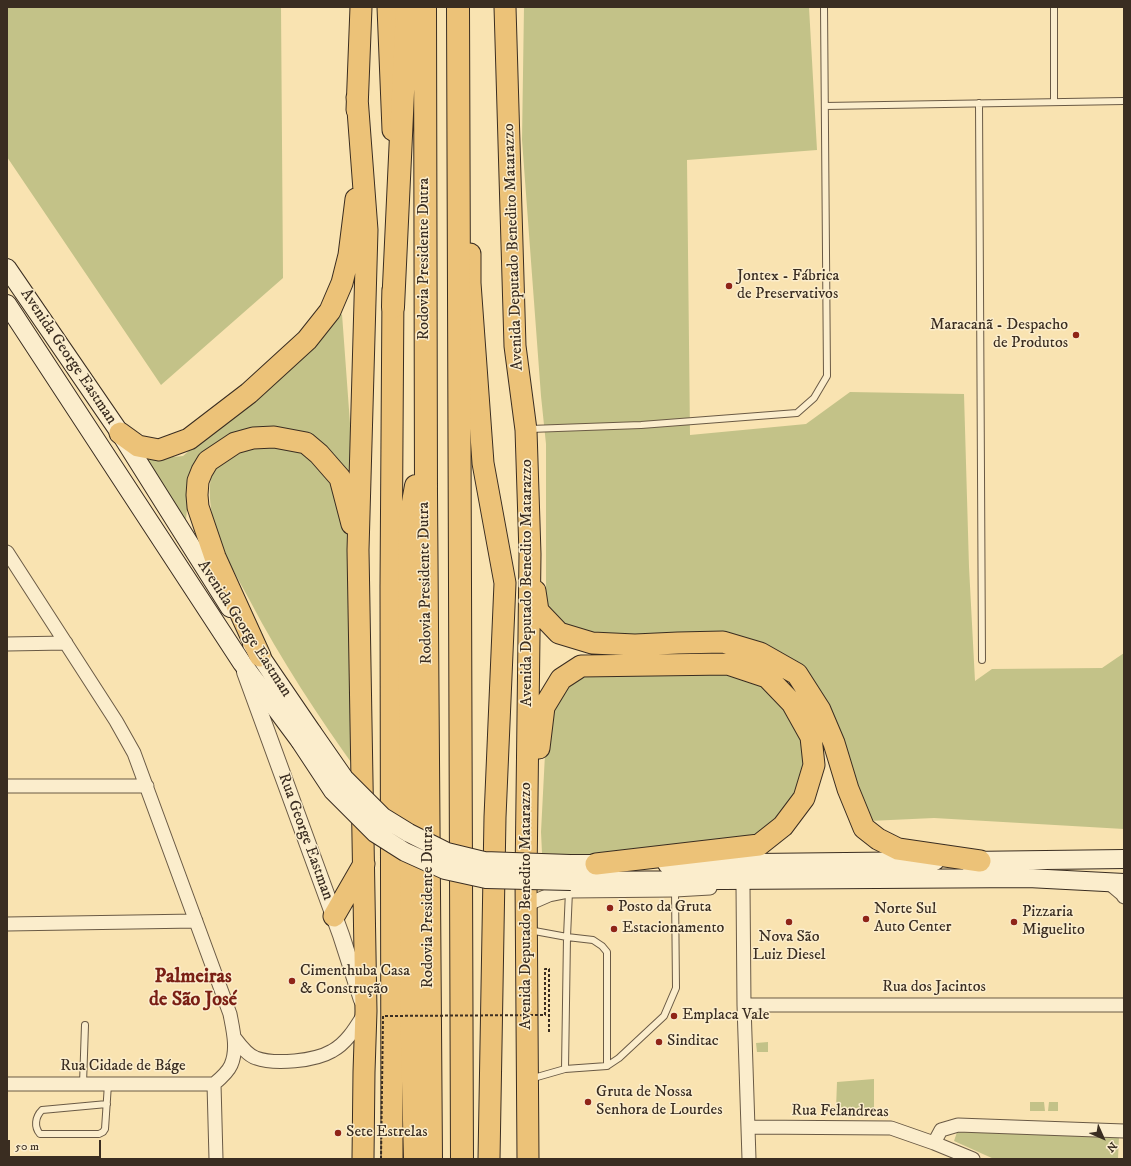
<!DOCTYPE html>
<meta charset="utf-8">
<style>
body{margin:0}
#map{position:relative;width:1131px;height:1166px;overflow:hidden;background:#f9e3b1;font-family:"IM FELL DW Pica",serif}
canvas{display:block}
.frame{position:absolute;inset:0;border:8px solid #3a2d21;pointer-events:none}
.north{position:absolute;left:1083px;top:1118px;width:40px;height:40px;-webkit-text-stroke:3px #fbedcc;paint-order:stroke;rotate:135deg;font-size:11px;font-weight:700;line-height:16px;text-align:center;color:#3a2d21}
.north::after{content:'';display:block;margin:auto;width:14px;height:18px;background:#3a2d21;clip-path:polygon(50% 0,100% 100%,50% 72%,0 100%)}
.scale{position:absolute;left:8px;top:1140px;width:93px;height:18px;box-sizing:border-box;border:2px solid #3a2d21;border-top:0;padding-left:5px;font-size:12px;line-height:14px;white-space:nowrap;color:#3a2d21;-webkit-text-stroke:3px #fbedcc;paint-order:stroke}
</style>
<div id="map">
<canvas width="1131" height="1166"></canvas>
<div class="frame"></div>
<div class="north">N</div>
<div class="scale">50 m</div>
</div>
<script>
const ctx = document.querySelector('canvas').getContext('2d');
ctx.lineJoin = 'round';
function fillPath(path, color) { ctx.fillStyle = color; ctx.fill(path, 'evenodd'); }
function strokePath(path, color, width, dash) { ctx.strokeStyle = color; ctx.lineWidth = width; ctx.lineCap = dash ? 'butt' : 'round'; ctx.setLineDash(dash || []); ctx.stroke(path); }
function write(font, color, halo, rows, align = 'center') {
  ctx.font = font + ' "IM FELL DW Pica",serif'; ctx.lineWidth = 3; ctx.setLineDash([]); ctx.textBaseline = 'middle'; ctx.strokeStyle = halo; ctx.fillStyle = color; for (const [text, x, y, turn = 0] of rows) {
    ctx.save(); ctx.translate(x, y); ctx.rotate((+turn || 0) * Math.PI / 180); ctx.textAlign = isNaN(turn) ? turn : align; if (halo) ctx.strokeText(text, 0, 0); ctx.fillText(text, 0, 0); ctx.restore();
  }
}
const green = new Path2D(`
 M7,7H281L283,278L161,385L7,157Z
 M524,7H809L817,150L687,160L690,435L806,424L850,392L964,394L969,567L975,681L992,669L1102,668L1124,653V829L934,818L869,821L828,710L766,646L594,635L562,623L546,604V444L541,396L522,140Z
 M342,314L355,492L317,442L282,427L241,432L191,474L185,528L142,460L183,456L218,426Z
 M265,444L300,451L319,464L339,494L350,541L358,772C318,716 281,660 249,599C237,577 224,555 216,531C211,515 205,480 216,466C226,452 249,448 265,444Z
 M727,670L763,682L786,707L805,739L807,765L798,795L756,839L593,857L542,853L541,832L545,754L551,709L565,684L583,673Z
 M768,1042V1052H757L756,1043Z
 M874,1079V1110L854,1108L836,1109L837,1082Z
 M1030,1102H1044L1045,1111H1030Z
 M1049,1102H1058V1111H1048Z
 M957,1132L1119,1136L1118,1159H994L954,1141Z`);
const service = new Path2D(`
 M1054,102V7
 M979,103L982,660
 M825,106L1124,101
 M530,429L641,425L797,413L814,398L827,376L824,7
 M529,930L567,937L593,940L602,946L607,952V1066
 M565,1069L567,937L569,891
 M530,1079L565,1069L607,1066L619,1058L664,1016L676,988L675,890
 M83,1084L85,1025
 M107,1104L42,1110C35,1117 34,1127 40,1134H99L103,1132L105,1129L108,1084`);
const minor = new Path2D(`
 M7,552L116,721L134,753L230,1014C233,1030 238,1049 231,1065C228,1072 220,1079 214,1084H7
 M7,644L66,643
 M7,786H147
 M1109,883L1122,894L1124,897
 M743,886L744,1005L749,1159
 M526,908L533,902L549,895L569,891L675,890L710,888
 M7,924L196,921
 M744,1005H1124
 M234,1037C240,1045 247,1055 256,1058C275,1065 315,1061 332,1051C347,1043 356,1027 364,1014
 M214,1084L216,1159
 M749,1127L891,1128L934,1143L973,1159
 M934,1143L941,1130L958,1125L1124,1131`);
const tertiary = new Path2D(`
 M245,672L341,935L362,1000`);
const secondary = new Path2D(`
 M7,268L120,433L230,608
 M7,304L242,663L300,741
 M252,644L312,732
 M967,861L1124,859
 M570,864H609
 M667,864L935,861
 M571,881L1028,878L1124,883`);
const primary = new Path2D(`
 M388,7L393,130
 M505,7L515,346L526,430L530,554L526,879L528,1159
 M357,97L367,230L358,550L366,1011L364,1072L363,1159
 M357,110L361,7
 M470,254V283L483,463L505,583L495,817L489,1159
 M120,433L138,446L159,450L189,439L249,393L307,340L330,311L342,283L349,255L356,199
 M535,591L538,611L559,633L592,643L635,645L678,643L723,642L760,653L797,674L820,710L834,743L848,789L864,828L878,839L898,849L980,861
 M260,656L215,557L198,507L197,495L198,481L202,471L208,461L235,443L253,438L274,437L306,443L319,454L340,478L352,524
 M539,748L544,707L561,679L581,666L728,664L767,677L792,703L811,737L814,765L804,798L783,826L759,845L596,864
 M334,916L364,864
 M392,1159L391,586L393,290`);
const motorway = new Path2D(`
 M425,7L426,493L431,1159
 M458,7L462,1159
 M393,307L407,7
 M415,1159L412,1042L409,524L416,486`);
const pathBridge = new Path2D(`
 M381,1159L383,1016L545,1015V969H549V1033`);
const secondaryBridge = new Path2D(`
 M312,732L344,778L383,817L409,833L447,852L484,861L570,864
 M300,741L333,791L375,833L405,852L445,870L486,879L571,881`);
const markers = [
 [729,286,4,"#8f2418"],
 [1076,335,4,"#8f2418"],
 [610,908,4,"#8f2418"],
 [866,919,4,"#8f2418"],
 [789,922,4,"#8f2418"],
 [1014,922,4,"#8f2418"],
 [614,929,4,"#8f2418"],
 [292,981,4,"#8f2418"],
 [674,1016,4,"#8f2418"],
 [659,1042,4,"#8f2418"],
 [588,1102,4,"#8f2418"],
 [338,1133,4,"#8f2418"]
];
const streetNames = [
 ["Avenida Deputado Benedito Matarazzo",514,247,-92],
 ["Rodovia Presidente Dutra",425,259,-90],
 ["Avenida George Eastman",68,357,56],
 ["Rodovia Presidente Dutra",426,583,-91],
 ["Avenida Deputado Benedito Matarazzo",528,583,-90],
 ["Avenida George Eastman",244,629,57],
 ["Rua George Eastman",305,837,70],
 ["Avenida Deputado Benedito Matarazzo",527,906,-90],
 ["Rodovia Presidente Dutra",429,907,-90],
 ["Rua dos Jacintos",934,988],
 ["Rua Cidade de Báge",123,1067],
 ["Rua Felandreas",840,1112,1]
];
const poiNames = [
 ["Jontex - Fábrica",737,277],
 ["de Preservativos",737,295],
 ["Maracanã - Despacho",1068,326,"right"],
 ["de Produtos",1068,344,"right"],
 ["Posto da Gruta",618,908],
 ["Norte Sul",874,910],
 ["Auto Center",874,928],
 ["Pizzaria",1022,913],
 ["Miguelito",1022,931],
 ["Estacionamento",622,929],
 ["Nova São",789,938,"center"],
 ["Luiz Diesel",789,956,"center"],
 ["Cimenthuba Casa",300,972],
 ["& Construção",300,990],
 ["Emplaca Vale",682,1016],
 ["Sinditac",667,1042],
 ["Gruta de Nossa",596,1093],
 ["Senhora de Lourdes",596,1111],
 ["Sete Estrelas",346,1133]
];
const districtNames = [
 ["Palmeiras",193,978],
 ["de São José",193,1001]
];
fillPath(green, '#c3c288');
strokePath(service, '#6a5a45', 8);
strokePath(minor, '#6a5a45', 15);
strokePath(tertiary, '#6a5a45', 18);
strokePath(secondary, '#3a2d21', 20);
strokePath(primary, '#3a2d21', 23);
strokePath(motorway, '#3a2d21', 24);
strokePath(service, '#fbedcc', 6);
strokePath(minor, '#fbedcc', 13);
strokePath(tertiary, '#fbedcc', 16);
strokePath(secondary, '#fbedcc', 18);
strokePath(primary, '#ecc278', 21);
strokePath(motorway, '#ecc278', 22);
strokePath(secondaryBridge, '#3a2d21', 20, []);
strokePath(pathBridge, '#3a2d21', 2, [3, 2]);
strokePath(secondaryBridge, '#fbedcc', 18);
for (const [x, y, r, color] of markers) { const dot = new Path2D(); dot.arc(x, y, r, 0, 2 * Math.PI); ctx.fillStyle = color; ctx.fill(dot); strokePath(dot, '#fbedcc', 1.5); }
write('16px', '#3a2d21', '#fbedcc', streetNames);
write('16px', '#3a2d21', '#fbedcc', poiNames, 'left');
write('bold 20px', '#7a1f14', '#fbedcc', districtNames);
</script>
